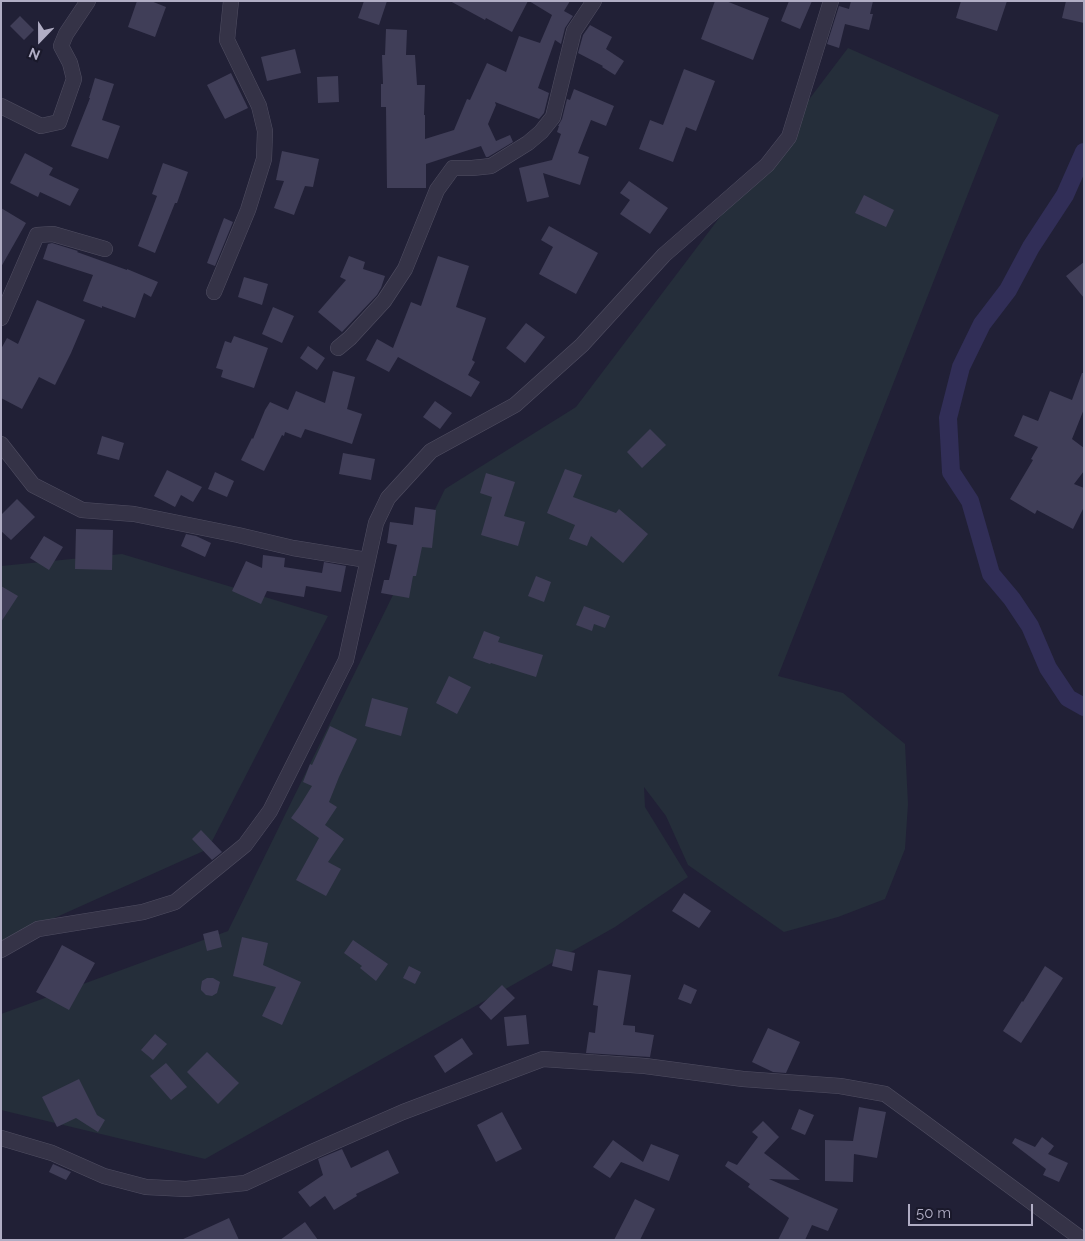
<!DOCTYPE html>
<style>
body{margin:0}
#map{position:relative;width:1085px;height:1241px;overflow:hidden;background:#212036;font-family:Raleway,sans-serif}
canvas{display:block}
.frame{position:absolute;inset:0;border:2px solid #b0adc4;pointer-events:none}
.north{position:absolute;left:15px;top:15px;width:50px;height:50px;-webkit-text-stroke:4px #1a192b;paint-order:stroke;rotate:202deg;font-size:14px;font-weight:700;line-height:20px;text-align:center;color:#b0adc4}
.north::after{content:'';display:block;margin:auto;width:18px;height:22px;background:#b0adc4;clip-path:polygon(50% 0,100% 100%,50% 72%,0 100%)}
.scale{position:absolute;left:908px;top:1204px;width:125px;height:22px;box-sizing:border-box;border:2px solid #b0adc4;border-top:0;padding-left:6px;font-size:15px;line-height:18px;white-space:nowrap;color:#b0adc4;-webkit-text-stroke:4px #1a192b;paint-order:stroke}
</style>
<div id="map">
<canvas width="1085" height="1241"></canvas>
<div class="frame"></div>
<div class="north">N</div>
<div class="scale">50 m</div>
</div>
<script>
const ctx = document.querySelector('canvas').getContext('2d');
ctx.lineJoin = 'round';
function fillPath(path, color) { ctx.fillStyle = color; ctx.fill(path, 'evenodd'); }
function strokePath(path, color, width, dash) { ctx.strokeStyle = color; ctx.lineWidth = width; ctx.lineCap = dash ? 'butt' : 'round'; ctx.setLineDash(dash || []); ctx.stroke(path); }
const green = new Path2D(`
 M848,48L999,115L778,676L843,693L905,744L908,804L905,849L885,899L838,917L784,932L688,865L666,816L644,787L645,807L688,877L615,927L205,1159L1,1110V1014L228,931L445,489L576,407Z
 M122,554L328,616L208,849L1,942V566Z`);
const canal = new Path2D(`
 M1084,152L1065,195L1031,247L1008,290L982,324L961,367L948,418L951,472L970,501L991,574L1012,599L1030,626L1048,668L1068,698L1084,707`);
const building = new Path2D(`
 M137,1H151L166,7L155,37L128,27Z
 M364,1H387L379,25L358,18Z
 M450,1H528L512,32L486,18L485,20Z
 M529,1H570L564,11L573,16L565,28L561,44L555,40L538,88L549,93L544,113L539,119L495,102L496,105L488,124L496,141L510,135L513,142L488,157H486L481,146L426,164V188H387L386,107H381V84H383L382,55H385L386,29L407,30L406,55H415L417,85H425L424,115H425V139L454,130L467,99L470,100L487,63L506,72L519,36L540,43L552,15Z
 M715,1H726L769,18L753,60L701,39Z
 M789,1H812L800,29L781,21Z
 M851,1H873L870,14H873L869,30L845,24L839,48L827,44L839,6L849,9Z
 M961,1H1007L997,31L956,18Z
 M1066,1H1084V23L1062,18Z
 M20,16L34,30L24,40L10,26Z
 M590,25L612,37L606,49L624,61L615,75L602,67L603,66L578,53L583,35Z
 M295,49L301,73L267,81L261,57Z
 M684,69L715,81L696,131L686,127L673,162L639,149L650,120L663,125Z
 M231,73L248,108L225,119L207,85Z
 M338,76L339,102L318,103L317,77Z
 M95,78L114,84L102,120L120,126L108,159L71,146L90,98H89Z
 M574,89L614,106L606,126L591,120L578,153L589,157L580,185L543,173L549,197L527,202L519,168L552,160L561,134L557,132L559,126H558L562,119L567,99L570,100Z
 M282,151L319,159L313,187L305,186L294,215L274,208L284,181L276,180Z
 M25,153L53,168L49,175L79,189L70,206L40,192L38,197L10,183Z
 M163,163L188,172L177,203H175L155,253L138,246L157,196L152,194Z
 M629,181L668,208L650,234L620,214L630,200L620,193Z
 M864,195L894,210L886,227L855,213Z
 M1,208L26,223L1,267Z
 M224,218L233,222L215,266L207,263Z
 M549,226L598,253L576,294L539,274L553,247L541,240Z
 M52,243L78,251L77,252L127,270V269L158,282L151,297L144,293L135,318L102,306V308L83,301L93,275L43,259L48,244Z
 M349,256L365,262L363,269L385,276L381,288L377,295L342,332L318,312L346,280L340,277Z
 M438,256L469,266L456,307L486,318L472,360L475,362L468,375L480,382L471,397L398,357L389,372L366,360L377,339L393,348L411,302L421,306Z
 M1084,262V298L1066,276Z
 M244,277L268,284L262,305L238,297Z
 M37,300L85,320L71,353L55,385L39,377L22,409L1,398V349L7,338L18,344Z
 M273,307L294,316L282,343L262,334Z
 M526,323L545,337L525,363L506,348Z
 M234,336L268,348L254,388L221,377L223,370L216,368L225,341L231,343Z
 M308,346L325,358L317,370L300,358Z
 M333,371L355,377L347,409L362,414L352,444L305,429L301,438L285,432L284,436L282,435L264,471L241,460L252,438L253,439L265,410L270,402L288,410L296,391L325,403Z
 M1082,373H1084V409L1072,439L1084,448V471L1074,484L1084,488V507L1073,529L1037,510L1035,514L1010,499L1033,460L1031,459L1038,447L1014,436L1023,415L1038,421L1050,391L1072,400Z
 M435,401L452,413L440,429L423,417Z
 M650,429L666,445L642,468L627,452Z
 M102,436L124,443L119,460L97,454Z
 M343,453L375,459L371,480L339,474Z
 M565,469L582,475L573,497L616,513L619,509L648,534L623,563L591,536L587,546L569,539L575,525L547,513Z
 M167,470L202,487L193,502L181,495L175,507L154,496Z
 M215,472L234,481L227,497L208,489Z
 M486,473L515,482L504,516L525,522L518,546L481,535L492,497L480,493Z
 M17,499L35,517L11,540L1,531V515Z
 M415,507L436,510L432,548L422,547L416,576H413L409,598L381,593L384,580H389L397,545L387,543L390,522L413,525Z
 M76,529L113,530L112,570L75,569Z
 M186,534L196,536L211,543L205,557L181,546Z
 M44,536L63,547L49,570L30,558Z
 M263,555L285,558L284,567L322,573L324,562L346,566L341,592L306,586L304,597L267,591L261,604L232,591L246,561L262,568Z
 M536,576L551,582L544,602L528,596Z
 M1,586L18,596L1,622Z
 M584,606L610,616L605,628L594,624L592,631L576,625Z
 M484,631L500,637L498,642L543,655L536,677L491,663L490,664L473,658Z
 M449,676L471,687L457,714L436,703Z
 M372,698L408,708L401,736L365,726Z
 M330,726L357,739L339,777L329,802L337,807L325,825L344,839L328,862L341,869L326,896L296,880L319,838L291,818L299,807L312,786L303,782L310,764L312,765Z
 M201,830L222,852L212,860L192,839Z
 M684,893L711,911L699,928L672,911Z
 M218,930L222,947L207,951L203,934Z
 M242,937L268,943L263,965L301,982L282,1025L262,1016L276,987L233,976Z
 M353,940L388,964L376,981L360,968L362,966L344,953Z
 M62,945L95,963L69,1010L36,992L53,962V964V962Z
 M556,949L575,953L572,971L552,966Z
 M409,966L421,972L415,984L403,978Z
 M1045,966L1063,978L1021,1043L1003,1031L1022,1001L1023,1002Z
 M598,970L631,975L623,1025L635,1026V1032L654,1035L650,1057L586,1053L589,1032L595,1033L598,1006L593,1005Z
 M207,978H213L220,982L217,993L212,996L206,995L201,990V987L202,981Z
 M684,984L697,990L691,1004L678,999Z
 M502,985L515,998L491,1020L479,1007Z
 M526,1015L529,1044L507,1046L504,1017Z
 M768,1028L800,1042L786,1073L773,1072L752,1062Z
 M155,1034L167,1044L153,1060L141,1050Z
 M462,1038L473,1054L445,1073L434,1056Z
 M207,1052L239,1083L218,1104L187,1072Z
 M166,1063L187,1087L171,1100L150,1076Z
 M79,1079L97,1115L105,1120L98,1132L76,1118L57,1127L42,1097Z
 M859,1107L886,1112L877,1158L854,1154L853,1182L825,1181V1140L853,1141Z
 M799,1109L814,1115L805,1135L791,1129Z
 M502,1112L522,1149L496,1162L477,1125Z
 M763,1121L779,1137L764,1153L800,1180L769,1179L838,1209L828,1231L812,1225L805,1240H778L789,1218L748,1187L750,1184L725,1166L728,1161L737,1165L758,1137L752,1132Z
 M1042,1137L1054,1146L1048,1154L1068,1163L1059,1182L1043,1175L1046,1169L1012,1143L1015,1138L1035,1147Z
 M613,1140L643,1162L651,1144L679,1155L669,1181L621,1162L610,1178L593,1167Z
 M342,1149L351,1168L388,1150L399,1173L356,1194L357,1196L334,1210L325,1196L310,1207L298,1192L323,1175L318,1159Z
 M53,1164L71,1172L66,1180L49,1172Z
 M635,1199L655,1209L640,1240H614Z
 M229,1218L239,1240H181Z
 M305,1222L318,1240H280Z`);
const street = new Path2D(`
 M1,106L41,126L59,122L74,79L70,63L61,46L66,34L88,1
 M214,292L248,210L264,159L265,131L259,106L227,40L231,1
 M1,318L37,235L53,234L105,249
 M338,348L350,338L384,301L405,269L437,190L453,168H472L491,166L528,143L541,132L553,117L574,31L594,1
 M1,444L33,485L82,510L134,514L238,535L293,548L367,560
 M1,950L38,929L143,912L175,902L245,845L270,811L346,660L376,523L388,498L431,451L515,405L582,345L664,255L767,165L789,137L831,1
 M1,1138L52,1153L104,1176L146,1187L186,1189L245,1183L314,1151L403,1112L543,1059L645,1066L743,1079L840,1086L885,1094L922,1121L1083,1240`);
fillPath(green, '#252e3a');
strokePath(canal, '#312e57', 18);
fillPath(building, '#403e58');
strokePath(street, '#504e62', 16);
strokePath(street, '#353347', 15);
</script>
